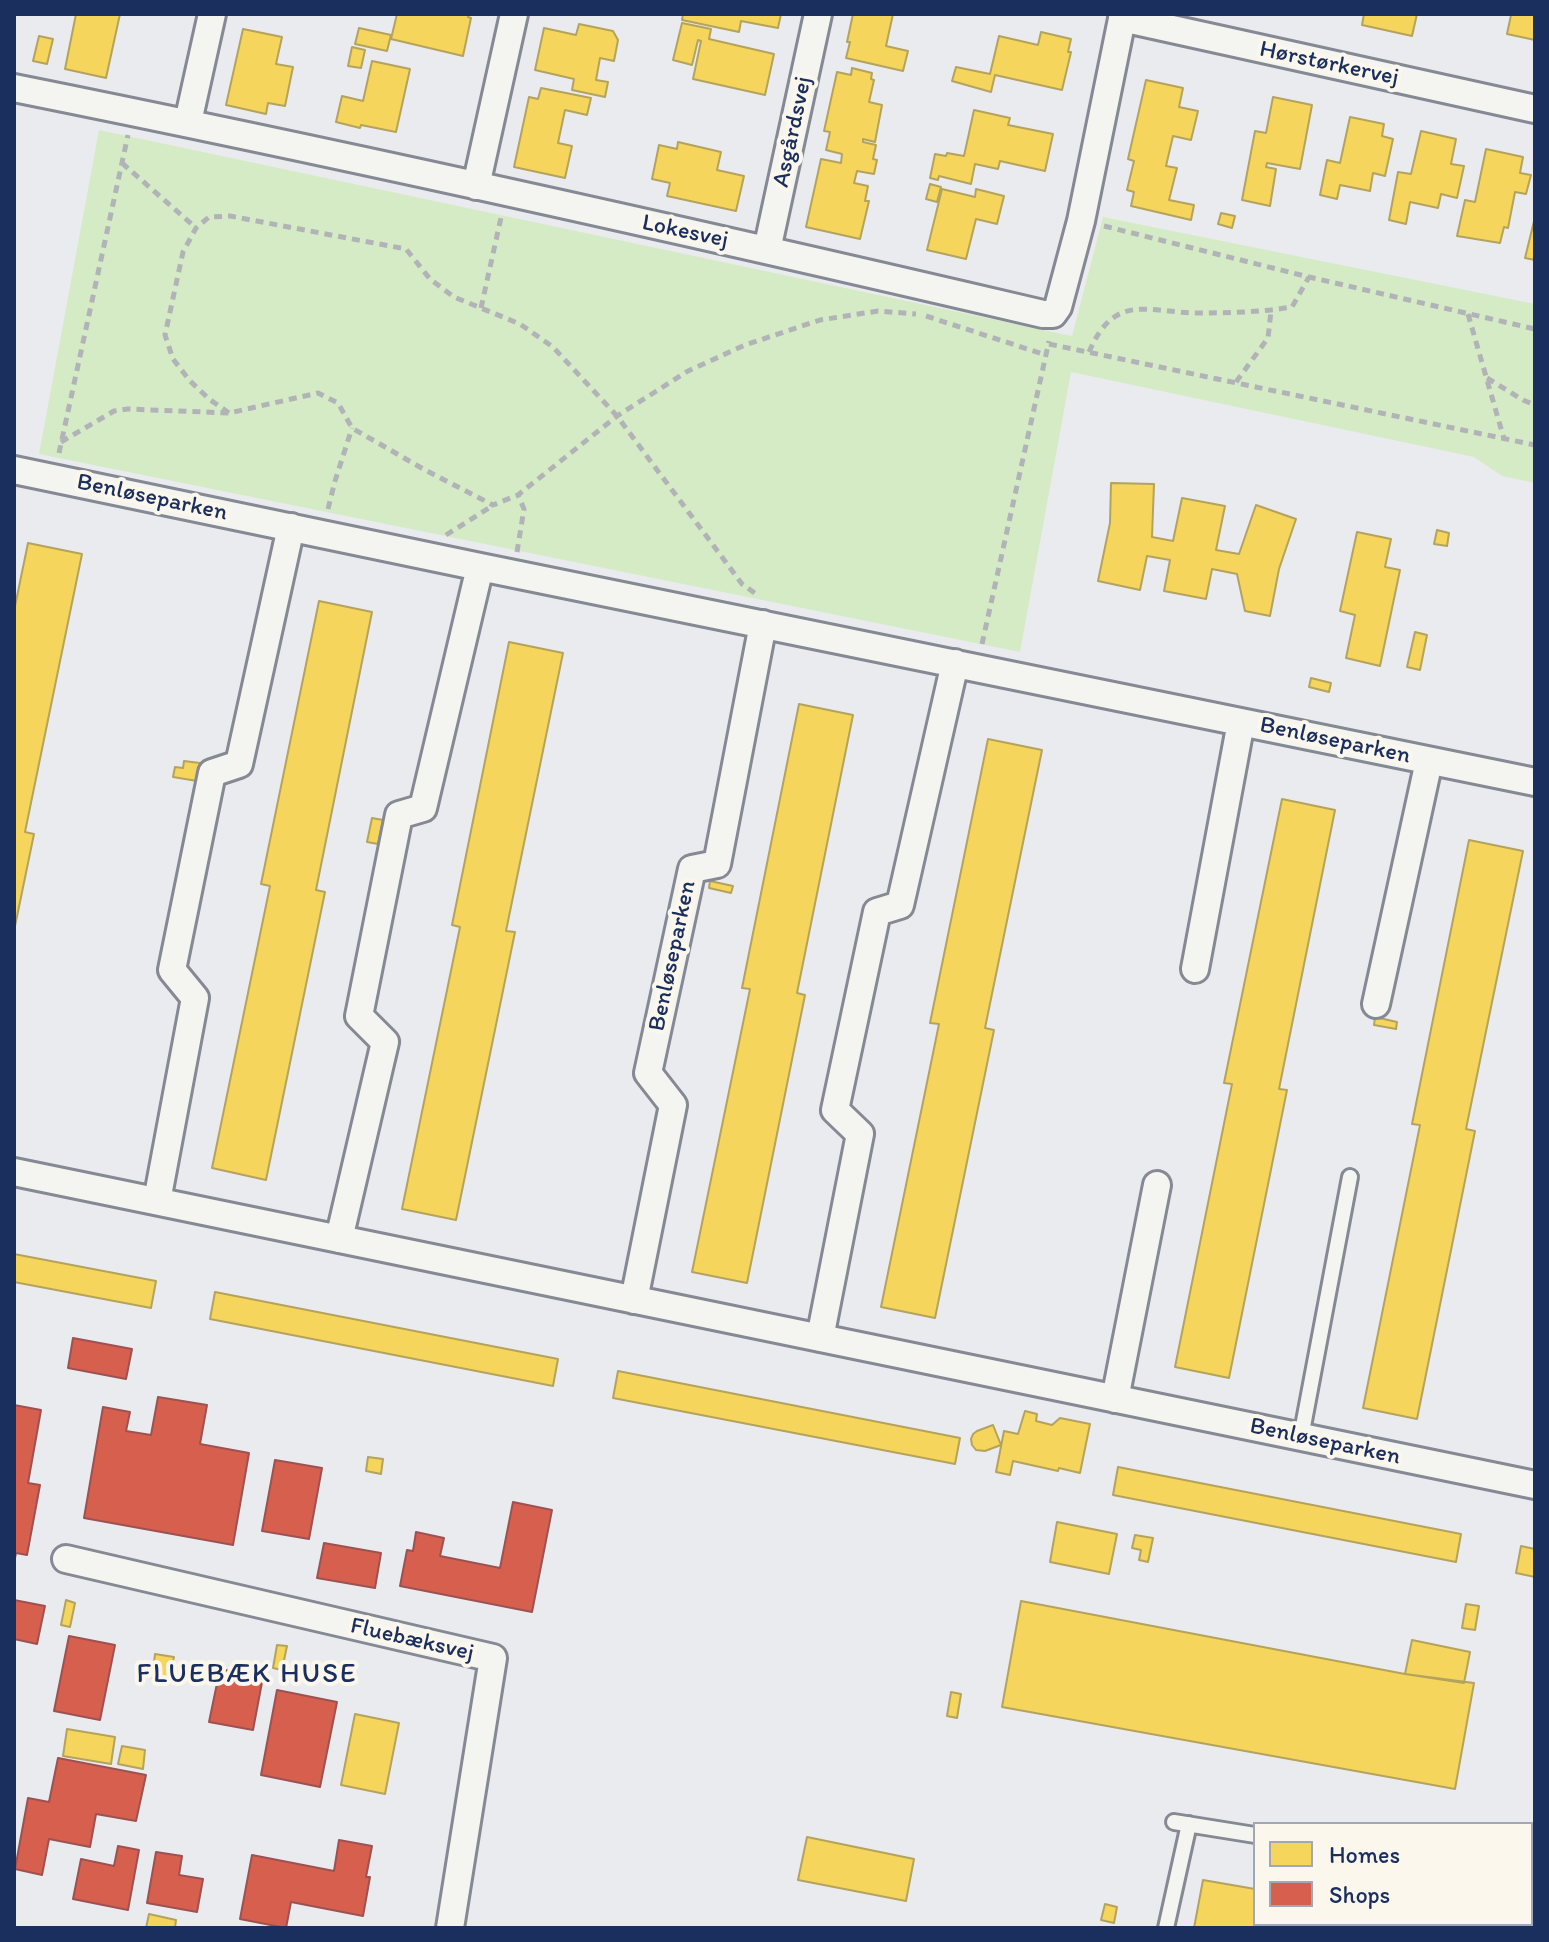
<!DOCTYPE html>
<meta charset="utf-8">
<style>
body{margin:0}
#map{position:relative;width:1549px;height:1942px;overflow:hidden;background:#eaebee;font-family:Itim,sans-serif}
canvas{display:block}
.frame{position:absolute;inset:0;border:16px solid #1b2f5e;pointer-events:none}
.legend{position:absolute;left:1253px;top:1822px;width:280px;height:104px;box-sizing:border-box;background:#fbf7ec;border:2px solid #a1a7b3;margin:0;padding:10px 14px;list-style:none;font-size:24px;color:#1b2f5e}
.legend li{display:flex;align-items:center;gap:16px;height:40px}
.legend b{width:40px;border:2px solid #a1a7b3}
</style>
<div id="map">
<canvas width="1549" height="1942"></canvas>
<div class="frame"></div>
<ul class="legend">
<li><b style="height:22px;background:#f6d55c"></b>Homes</li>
<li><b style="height:22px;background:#d6604d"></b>Shops</li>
</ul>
</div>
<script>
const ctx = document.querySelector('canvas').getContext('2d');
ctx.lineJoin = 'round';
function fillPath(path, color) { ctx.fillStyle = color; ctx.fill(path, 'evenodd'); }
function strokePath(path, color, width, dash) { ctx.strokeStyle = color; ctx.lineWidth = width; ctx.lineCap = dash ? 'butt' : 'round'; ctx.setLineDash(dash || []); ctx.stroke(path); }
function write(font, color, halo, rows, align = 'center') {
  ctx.font = font + ' Itim,sans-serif'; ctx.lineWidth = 8; ctx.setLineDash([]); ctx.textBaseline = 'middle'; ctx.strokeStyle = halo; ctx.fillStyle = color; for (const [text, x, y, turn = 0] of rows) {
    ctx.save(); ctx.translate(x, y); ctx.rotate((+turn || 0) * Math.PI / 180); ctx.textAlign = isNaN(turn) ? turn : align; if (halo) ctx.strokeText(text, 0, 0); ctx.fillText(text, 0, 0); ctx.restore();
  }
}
const green = new Path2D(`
 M99,130L1072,336L1103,217L1535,304V483L1502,476L1474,457L1071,372L1020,652L39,454Z`);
const homes = new Path2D(`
 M76,14H120L106,78L65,69Z
 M397,14H469L468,17L471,18L463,56L391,39Z
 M683,14H781L778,28L741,21L739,32L682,20Z
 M853,14H893L886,46L908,51L903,71L846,58L850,42H847Z
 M1364,14H1417L1412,36L1362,25Z
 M1505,14H1535V40L1507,34L1511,15Z
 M682,23L711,29L709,39L774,54L765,95L693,79L701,41L698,40L692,65L673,60Z
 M579,24L613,31L618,40L614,61L600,58L596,80L608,82L605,97L572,90L574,79L535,70L544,28L576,35Z
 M359,28L391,35L387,51L355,44Z
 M243,29L282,37L276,64L293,67L285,106L268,103L266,114L226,105Z
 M1041,32L1071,39L1068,52H1071L1062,90L995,75L991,92L952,81L956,67L990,74L999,36L1038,45Z
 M39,36L53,39L47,64L33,61Z
 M352,47L365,50L361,68L348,66Z
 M372,61L410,69L396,132L361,125L360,128L336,122L342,96L363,101Z
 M852,68L872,73L871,79L874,80L869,102L882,105L875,142L863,139V142L876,145L873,159L877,160L874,174L857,171L854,183L868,186L865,201H869L860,239L806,227L821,159L841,163L842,154L826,150L830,132L824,131L837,72L851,75Z
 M1146,80L1183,88L1179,107L1198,111L1191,140L1173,136L1166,166L1177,168L1169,200L1194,205L1191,220L1131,206L1134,192L1127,190L1134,161L1128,159Z
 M541,88L591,98L587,115L565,110L558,143L572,146L565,178L514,167L529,97L538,99Z
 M1273,97L1312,105L1300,169L1267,163L1266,167L1276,169L1270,206L1242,200L1255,131L1266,133Z
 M974,110L1010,118L1008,125L1053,134L1045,171L1000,161L998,169L975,164L971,184L939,176L938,180L930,178L935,154L946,156L947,153L964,156Z
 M1350,117L1384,124L1382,136L1393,139L1385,176L1373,173L1370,191L1340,185L1337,199L1320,195L1327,160L1340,163Z
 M1421,131L1456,139L1451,164L1464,166L1457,198L1441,194L1438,208L1410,202L1406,224L1389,220L1398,172L1411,174Z
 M678,142L721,152L717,170L744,176L736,211L667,196L670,183L652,179L659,145L677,149Z
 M1486,149L1523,157L1520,173L1531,175L1526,194L1515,192L1508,228L1504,227L1500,243L1457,236L1465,200L1475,202Z
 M930,184L941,187L937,202L926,199Z
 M942,189L975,197L976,189L1004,196L997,224L976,219L966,259L927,250Z
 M1221,213L1235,216L1232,228L1218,224Z
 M1535,217V260L1525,258Z
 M1111,483L1154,484L1152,537L1173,541L1182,498L1225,506L1216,550L1239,554L1256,505L1296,519L1279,569L1270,616L1245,611L1237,574L1212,569L1206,599L1164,591L1170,560L1147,556L1140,590L1098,581L1110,523Z
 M1437,530L1449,533L1447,546L1434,544Z
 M1357,532L1391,539L1385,567L1400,570L1380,666L1346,658L1355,615L1340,611Z
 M28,543L82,554L25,832L34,834L14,931V611Z
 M319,601L372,612L316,890L325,892L266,1180L212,1168L270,886L261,884Z
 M1415,632L1427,635L1420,670L1407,667Z
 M509,642L563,653L506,931L515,932L456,1220L402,1209L460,927L452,925Z
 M1311,678L1331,683L1329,692L1309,687Z
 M799,704L853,715L797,993L805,995L747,1283L692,1272L750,989L742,988Z
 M988,739L1042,750L985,1028L994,1030L935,1318L881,1307L939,1024L930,1023Z
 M184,761L200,763L197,781L173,777L175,767L183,768Z
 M1282,799L1335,810L1279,1089L1287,1090L1229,1378L1175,1367L1232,1084L1224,1083Z
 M372,818L383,820L378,844L367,842Z
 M1469,840L1523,851L1466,1129L1475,1131L1417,1419L1363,1408L1420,1125L1412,1124Z
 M710,881L733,886L731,893L709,888Z
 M1375,1017L1397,1022L1396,1029L1374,1025Z
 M14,1254L156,1281L151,1308L14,1282Z
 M215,1292L558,1359L553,1386L210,1319Z
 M618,1371L960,1438L955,1464L613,1398Z
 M1025,1411L1037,1414L1036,1421L1052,1425L1060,1418L1090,1424L1080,1473L1059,1468L1058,1471L1013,1461L1010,1475L996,1472L1004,1431L1018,1434Z
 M993,1425L1001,1445L985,1451L976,1450L972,1445L971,1439L973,1434L977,1431Z
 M368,1457L383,1459L381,1474L366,1471Z
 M1118,1467L1461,1534L1456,1562L1113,1495Z
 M1057,1522L1117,1534L1109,1574L1050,1562Z
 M1135,1535L1153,1538L1148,1562L1139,1560L1141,1550L1132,1548Z
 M1521,1546L1535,1549V1577L1516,1573Z
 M66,1600L75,1603L70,1627L61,1625Z
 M1021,1601L1405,1674L1474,1683L1455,1789L1002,1707Z
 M1466,1604L1479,1606L1475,1630L1462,1628Z
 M1412,1640L1470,1652L1464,1683L1405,1674Z
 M277,1645L287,1646L282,1670L273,1668Z
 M155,1654L174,1657L168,1682L152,1679Z
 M951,1692L961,1694L957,1718L947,1716Z
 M355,1714L399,1723L385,1794L341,1785Z
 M67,1729L115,1737L111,1764L63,1756Z
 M122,1746L145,1750L143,1769L118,1764Z
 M807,1837L914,1859L906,1901L798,1880Z
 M1203,1880L1255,1889V1924H1441L1463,1928H1194Z
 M1105,1904L1117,1907L1114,1923L1101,1920Z
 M149,1914L176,1920L175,1928H146Z`);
const shops = new Path2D(`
 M73,1338L132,1349L126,1379L68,1368Z
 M158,1397L207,1405L200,1444L249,1453L233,1545L84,1518L103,1407L130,1412L126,1431L151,1435Z
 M14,1405L41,1410L28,1483L40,1485L27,1555L16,1553L15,1558Z
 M275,1460L322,1468L309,1539L262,1531Z
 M513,1502L552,1510L532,1612L400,1586L407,1550L413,1551L416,1532L444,1538L440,1556L500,1568Z
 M324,1543L381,1553L375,1588L317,1578Z
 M14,1600L45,1606L37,1644L14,1639Z
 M69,1636L115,1645L100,1720L54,1711Z
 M220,1669L263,1677L253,1730L209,1722Z
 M277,1690L337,1702L320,1787L261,1775Z
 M58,1758L146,1775L136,1821L96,1814L90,1847L49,1839L42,1875L15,1869L28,1798L49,1802Z
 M339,1840L372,1846L366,1877H370L363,1916L291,1902L286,1928L240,1919L252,1855L334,1871Z
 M118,1846L139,1850L128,1910L73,1899L81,1859L114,1866Z
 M156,1852L182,1856L179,1875L203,1879L197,1912L147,1903Z`);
const path = new Path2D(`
 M122,163L196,228
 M1104,226L1309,277L1535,329
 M481,308L502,213
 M1468,314L1504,439
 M926,316L1046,355
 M1049,344L1535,445
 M1089,352C1115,291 1149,313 1199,313C1230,313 1262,312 1292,307L1309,277
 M1487,378L1523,400L1535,405
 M1236,382L1268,338L1271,311
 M229,413L209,399L190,381L173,359L165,335L183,252L196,228L209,217L230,216L406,249L430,279L454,297L520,324L553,347L617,416L742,584L759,596
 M61,442L114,411L128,409L229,413L318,393L338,403L352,428L425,470L493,505L518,495L617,416L655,392L688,371L745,345L820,320L878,311L916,314
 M59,453L128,135
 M328,509L335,481L352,428
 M446,535L492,506
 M517,552L524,509L518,495
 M982,644L1049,341`);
const lane = new Path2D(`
 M1301,1437L1350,1177
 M1174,1822L1255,1835
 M1531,1880L1535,1881
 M1166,1928L1189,1824
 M1503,1928L1504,1924`);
const street = new Path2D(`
 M1122,18L1535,109
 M14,88C358,157 701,234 1043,314H1053L1058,307L1081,221L1123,14
 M188,122L212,14
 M476,186L514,14
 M767,250L818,14
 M14,470L480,567L1535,782
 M1195,969L1241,722
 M1376,1004L1429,761
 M14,1172L1535,1485
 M157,1201L195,998L172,970L173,965L212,773L239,764L291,527
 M339,1239L385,1042L359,1016L399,815L423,808L480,567
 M634,1300L673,1105L648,1073L692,869L717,864L763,624
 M820,1338L860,1134L835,1110L877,912L900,905L955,663
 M1115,1399L1157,1185
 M66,1559L493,1658L450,1928`);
const streetNames = [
 ["Hørstørkervej",1329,64,12],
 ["Asgårdsvej",793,132,-78],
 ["Lokesvej",685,232,12],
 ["Benløseparken",152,498,12],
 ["Benløseparken",1335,741,12],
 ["Benløseparken",673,956,-78],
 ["Benløseparken",1325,1442,12],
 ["Fluebæksvej",412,1640,13]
];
const quarterNames = [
 ["FLUEBÆK HUSE",247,1675]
];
fillPath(green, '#d5ebc6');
fillPath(homes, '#f6d55c');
strokePath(homes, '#b4a35d', 2);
fillPath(shops, '#d6604d');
strokePath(shops, '#9e5152', 2);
strokePath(lane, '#848993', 20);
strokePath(street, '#848993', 32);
strokePath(path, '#b1b3b7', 5, [8, 6]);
strokePath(lane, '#f4f4f1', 14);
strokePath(street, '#f4f4f1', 26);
write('24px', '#1b2f5e', '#fbf7ec', streetNames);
ctx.letterSpacing = '2px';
write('28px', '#1b2f5e', '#fbf7ec', quarterNames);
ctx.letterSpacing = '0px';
</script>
